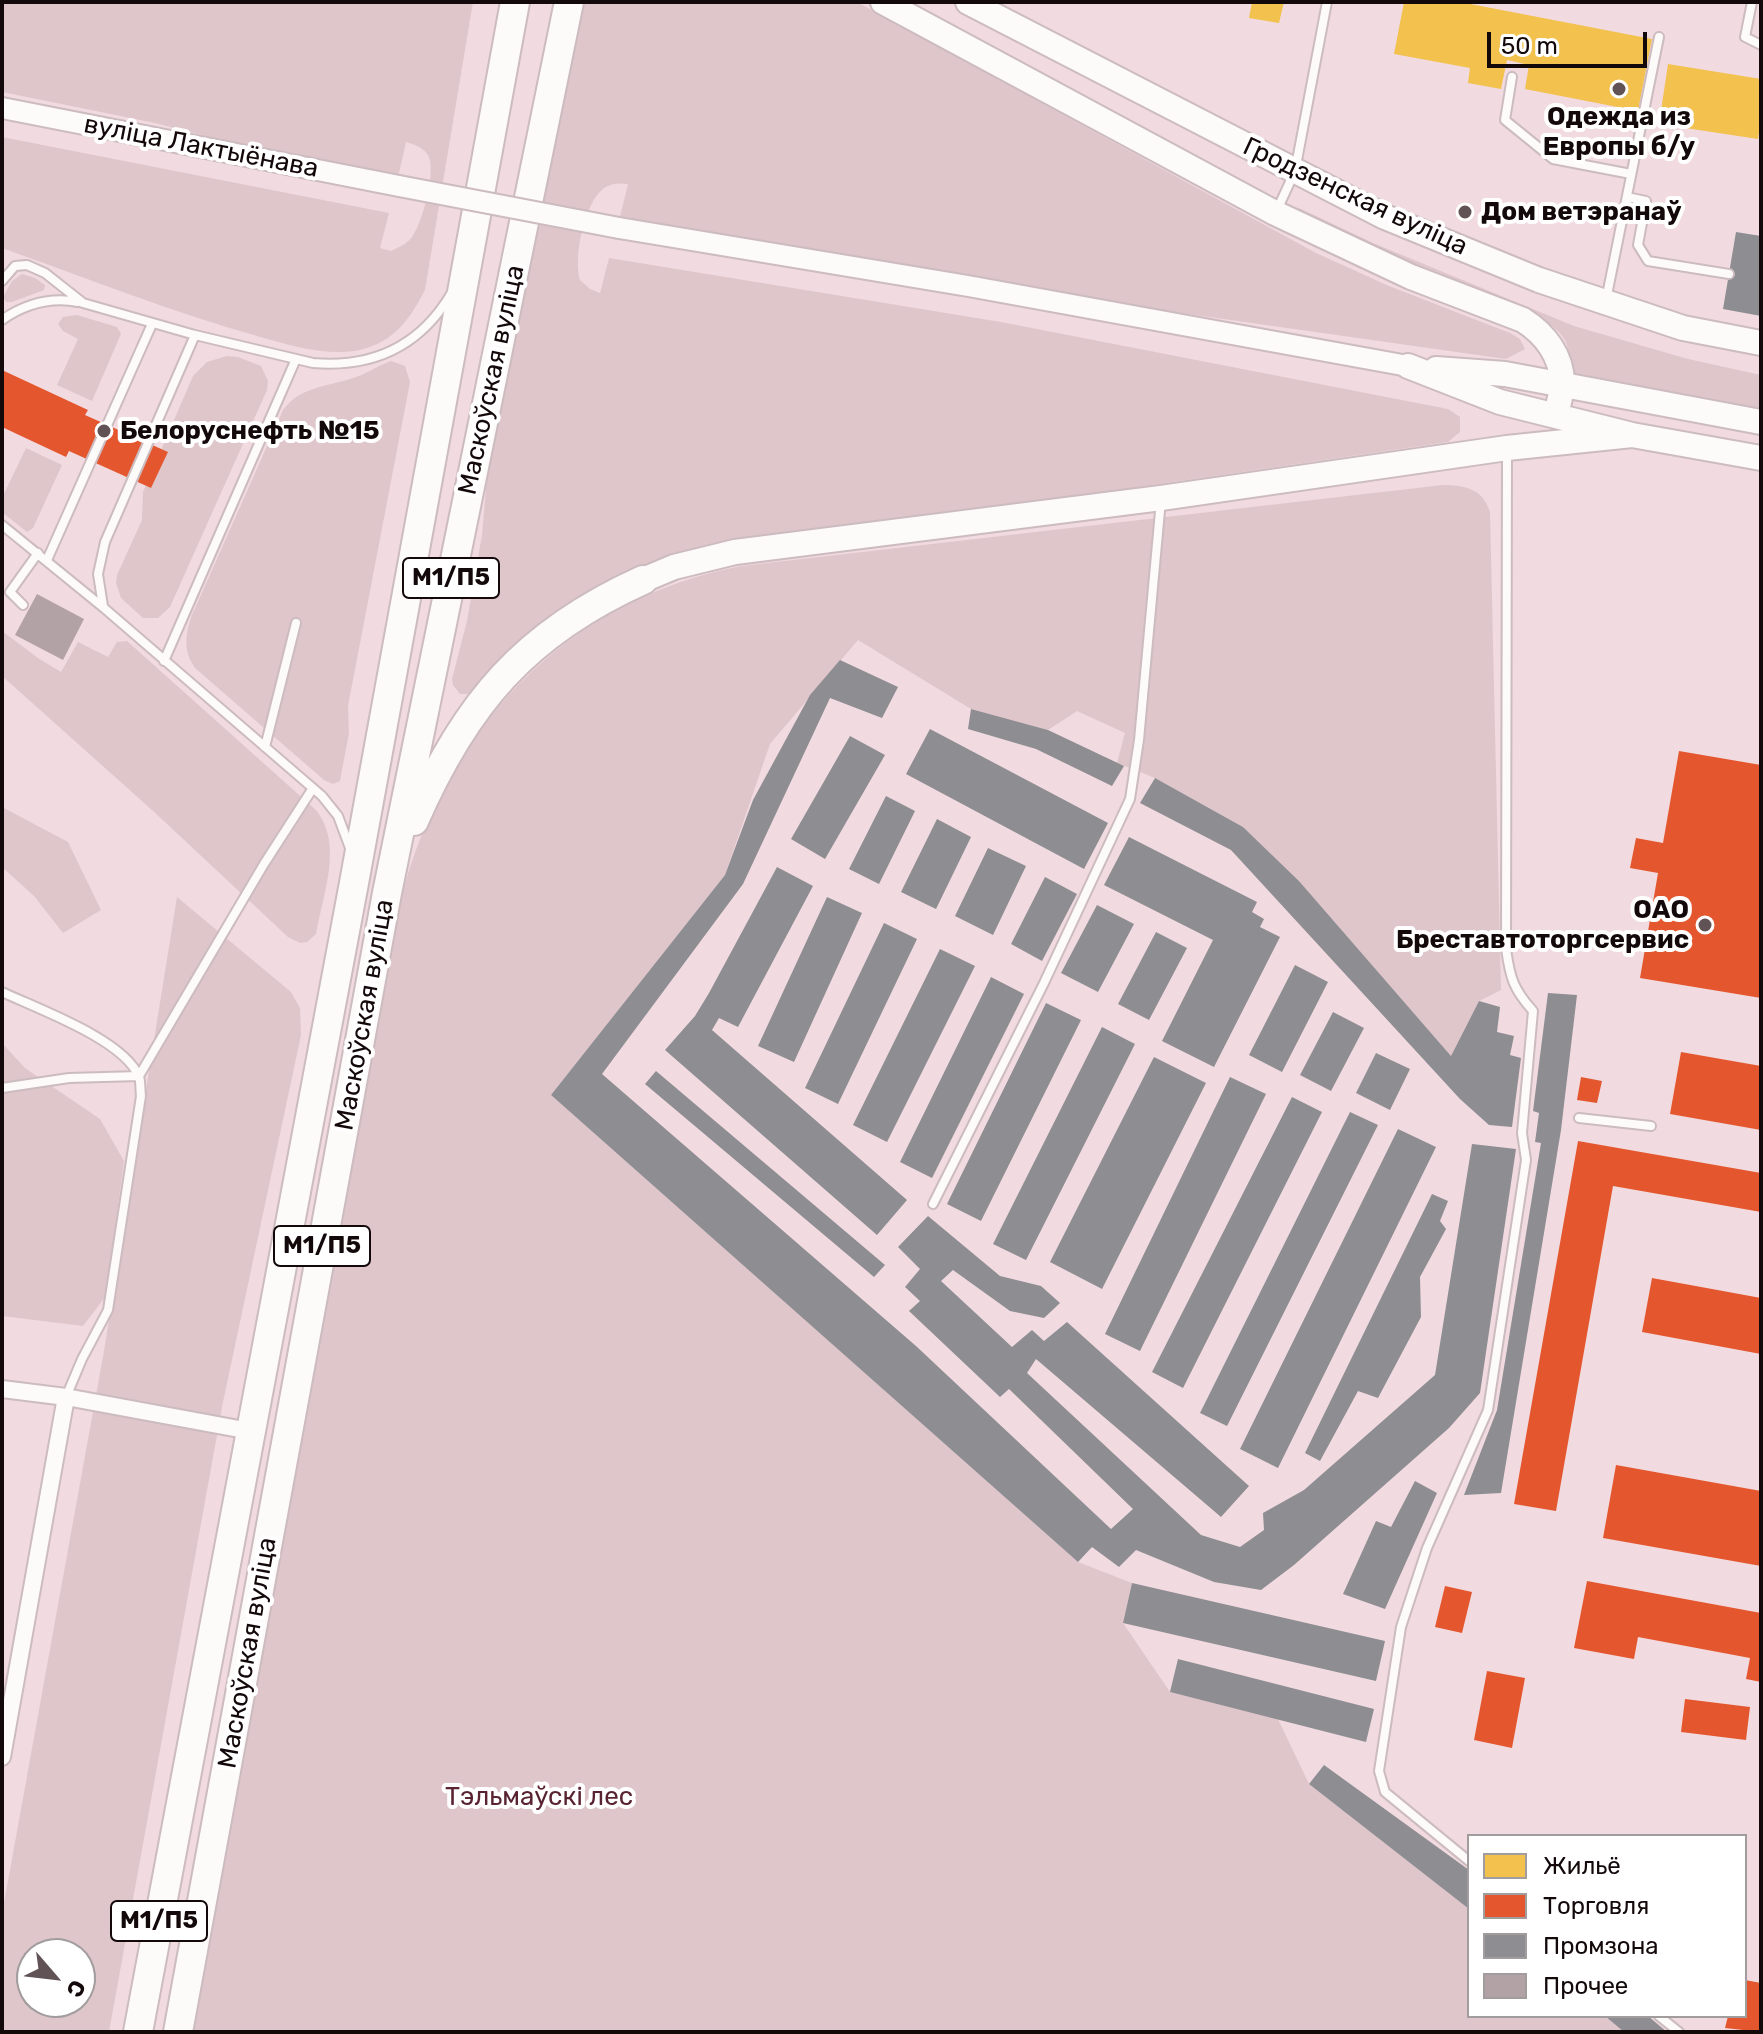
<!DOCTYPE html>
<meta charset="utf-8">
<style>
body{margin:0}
#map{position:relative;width:1763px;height:2034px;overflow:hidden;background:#f1dbe0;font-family:Rubik,sans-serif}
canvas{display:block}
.frame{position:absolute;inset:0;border:4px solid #13080a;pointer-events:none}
.legend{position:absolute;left:1467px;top:1834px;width:280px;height:184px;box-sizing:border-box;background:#fff;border:2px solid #a19c9d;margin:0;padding:10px 14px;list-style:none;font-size:24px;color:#13080a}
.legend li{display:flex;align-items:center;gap:16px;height:40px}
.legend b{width:40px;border:2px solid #a19c9d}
.north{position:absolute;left:16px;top:1938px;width:80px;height:80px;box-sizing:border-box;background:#fff;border:2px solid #a19c9d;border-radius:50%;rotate:118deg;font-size:22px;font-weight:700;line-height:32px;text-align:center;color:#13080a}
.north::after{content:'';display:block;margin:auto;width:28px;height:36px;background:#615255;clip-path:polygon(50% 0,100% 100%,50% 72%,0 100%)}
.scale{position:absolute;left:1487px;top:32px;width:160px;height:36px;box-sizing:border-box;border:4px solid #13080a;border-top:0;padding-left:10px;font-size:24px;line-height:28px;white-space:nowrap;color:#13080a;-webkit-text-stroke:6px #fff;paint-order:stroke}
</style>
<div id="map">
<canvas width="1763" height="2034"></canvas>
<div class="frame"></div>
<ul class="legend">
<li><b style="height:22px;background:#f2c14e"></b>Жильё</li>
<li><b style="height:22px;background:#e4572e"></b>Торговля</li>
<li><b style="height:22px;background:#8d8d92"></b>Промзона</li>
<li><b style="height:22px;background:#b2a1a5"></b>Прочее</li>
</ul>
<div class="north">С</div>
<div class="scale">50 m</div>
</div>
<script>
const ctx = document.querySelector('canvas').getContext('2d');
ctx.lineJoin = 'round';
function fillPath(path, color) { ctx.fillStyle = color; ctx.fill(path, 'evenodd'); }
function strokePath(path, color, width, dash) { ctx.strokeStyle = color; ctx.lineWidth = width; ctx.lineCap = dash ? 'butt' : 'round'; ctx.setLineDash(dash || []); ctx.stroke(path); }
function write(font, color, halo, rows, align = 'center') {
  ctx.font = font + ' Rubik,sans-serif'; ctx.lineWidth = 8; ctx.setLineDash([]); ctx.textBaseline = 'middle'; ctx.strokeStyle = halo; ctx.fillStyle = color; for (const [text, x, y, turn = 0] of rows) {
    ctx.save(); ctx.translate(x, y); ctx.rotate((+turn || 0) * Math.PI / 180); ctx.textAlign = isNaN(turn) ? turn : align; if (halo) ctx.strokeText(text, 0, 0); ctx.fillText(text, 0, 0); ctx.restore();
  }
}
const green = new Path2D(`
 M2,2H473L425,290C410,319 394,342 360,350C327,357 289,345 257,336C171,312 87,278 2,248V137L389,213L380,248L391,251C399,247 407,244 412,237C422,224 437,170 428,155C423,147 413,144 406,142L397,182L310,163L155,123L2,92Z
 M584,2H857L1316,253L1389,286L1510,333L1520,339L1525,349L1506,359L1047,294L788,245L620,217L628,184C619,183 611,183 603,189C584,204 573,258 580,280L590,289L600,293L609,258L1001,322L1448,409L1460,417V432L1448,442L1007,506L716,543L677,553L609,581L475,690L471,694H460L453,685L452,679L467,621L482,535L489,454Z
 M1299,208L1373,243L1574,326L1688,359L1761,375V422L1577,384C1562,345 1579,342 1536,315L1372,247L1297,211Z
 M22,274L35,278L45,285L44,290L12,302H6L3,297L12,281Z
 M77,315L117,327L121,334L92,401L57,385L78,339L63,331L58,324L63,317Z
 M227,356L238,357L261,366L268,381L267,390L170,607L158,618H143L121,598L116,583L117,575L142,520L143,492L193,376L207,362Z
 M391,361L405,366L410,382L348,706L349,733L340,781L333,784L324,780L195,668C183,651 185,634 192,615L283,410C300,387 325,387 350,379C365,375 377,366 391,361Z
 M26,448L62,465L33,528L27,532L2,512V498Z
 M1443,485C1465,485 1483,489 1490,512L1501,990L1479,1001L1451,1056L1299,881L1243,827L1155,778L1117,763L1125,733L1077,711L1048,730L971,709L858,640L770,744L725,875L551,1095L1078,1562L1132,1583L1123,1623L1170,1692L1278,1719L1309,1784L1469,1909V2016H1605L1624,2032H191L400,903C443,731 564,600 741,566Z
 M2,631L38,658L61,672L78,642L108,657L117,642L127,641L317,811C343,846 323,894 316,934L307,942L300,943L288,937L152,810L2,676Z
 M2,807L68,842L101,910L63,933L34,896L2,867Z
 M177,897L291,992L300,1008L301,1035L223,1402L109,2032H2V1914L104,1351ZM32,1954H80V2002H32Z
 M2,1043L25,1068L100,1119L124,1161L106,1296L83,1326L2,1316Z`);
const homes = new Path2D(`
 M1252,2H1284L1279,23L1249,18Z
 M1404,2H1460L1652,39L1638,111L1525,89L1529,65L1507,60L1501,89L1468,83L1470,68L1394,54Z
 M1668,64L1761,79V118L1758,139L1659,124Z`);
const shops = new Path2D(`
 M2,370L88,410L85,415L168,452L151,488L69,451L66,457L2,427Z
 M1679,751L1761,765V998L1640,978L1658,873L1630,868L1636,838L1663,843Z
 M1681,1052L1761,1066V1130L1670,1114Z
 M1581,1077L1602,1081L1597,1103L1577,1100Z
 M1578,1141L1761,1173V1212L1613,1186L1556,1511L1514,1504Z
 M1652,1278L1761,1298V1354L1642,1332Z
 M1616,1465L1761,1491V1566L1603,1538Z
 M1587,1581L1761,1613V1682L1746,1679L1750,1658L1638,1637L1634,1659L1574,1648Z
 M1445,1586L1472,1592L1462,1633L1435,1627Z
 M1487,1671L1525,1678L1512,1748L1474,1740Z
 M1685,1699L1750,1707L1746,1740L1681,1732Z
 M1745,1980L1761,1983V2032L1725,2028L1728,2016H1745Z`);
const industry = new Path2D(`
 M1736,232L1761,236V316L1723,309Z
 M840,660L898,687L882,718L830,698L743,884L602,1074L916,1346L1111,1529L1133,1509L1009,1389L1000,1397L909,1311L920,1301L905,1287L920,1269L898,1247L928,1216L1000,1276L1041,1286L1060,1303L1044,1318L1010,1311L953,1270L941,1281L1012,1347L1032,1330L1044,1341L1067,1322L1249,1486L1221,1517L1036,1359L1027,1373L1201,1535L1240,1547L1264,1530L1263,1513L1304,1490L1435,1375L1472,1144L1516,1149L1480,1393L1449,1428L1294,1565L1261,1590L1214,1582L1136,1550L1119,1567L1092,1547L1078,1562L551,1095L725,875L753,800L810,695Z
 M971,709L1048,730L1124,766L1112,786L1036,749L968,729Z
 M930,729L1108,823L1084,869L906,774Z
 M850,736L885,755L825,859L791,839Z
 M1155,778L1243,827L1299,881L1451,1056L1479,1001L1500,1007L1497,1032L1514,1036L1510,1055L1521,1058L1512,1127L1489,1125L1460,1099L1231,850L1140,803Z
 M886,796L915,811L879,884L849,869Z
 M937,819L971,837L936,909L901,892Z
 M1129,837L1257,902L1252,912L1264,919L1260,927L1280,937L1214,1067L1162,1041L1213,940L1104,885Z
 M988,848L1026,866L993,935L955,916Z
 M777,867L813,886L738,1027L719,1018L712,1030L907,1200L877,1235L665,1050L695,1016L709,993Z
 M1045,877L1077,894L1042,961L1011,944Z
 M827,897L862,913L794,1062L758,1046Z
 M1097,905L1134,924L1098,992L1061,973Z
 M884,923L917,939L838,1104L805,1088Z
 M1156,932L1187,948L1149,1020L1118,1004Z
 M940,949L975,966L887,1142L853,1125Z
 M1295,965L1328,982L1282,1072L1249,1055Z
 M991,977L1024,994L932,1178L900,1162Z
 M1548,993L1577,995L1561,1130L1501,1493L1464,1495L1497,1410L1541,1143L1535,1142L1539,1113L1533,1111Z
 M1046,1003L1081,1020L981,1221L947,1204Z
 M1333,1012L1364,1028L1331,1091L1300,1075Z
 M1102,1027L1135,1044L1026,1260L993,1244Z
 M1376,1053L1410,1069L1390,1110L1356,1093Z
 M1154,1057L1206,1083L1102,1289L1050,1262Z
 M656,1071L885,1265L874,1277L645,1084Z
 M1230,1077L1266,1094L1140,1351L1105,1334Z
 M1292,1097L1322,1112L1183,1388L1152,1372Z
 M1350,1112L1378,1125L1227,1426L1200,1413Z
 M1398,1129L1436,1147L1278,1468L1240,1449Z
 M1432,1194L1448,1201L1440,1221L1446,1229L1420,1277L1421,1317L1378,1398L1358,1391L1320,1461L1305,1453Z
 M1415,1481L1437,1493L1385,1609L1343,1594L1376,1521L1391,1527Z
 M1132,1583L1385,1641L1376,1681L1123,1623Z
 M1178,1659L1374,1709L1366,1742L1170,1692Z
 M1324,1765L1469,1870V1909L1309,1784Z
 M1605,2016H1648L1667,2032H1624Z`);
const building = new Path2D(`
 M37,594L84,619L63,660L15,635Z`);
const service = new Path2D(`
 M1752,2L1745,37L1761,45
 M1512,77L1505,120L1553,159L1631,174
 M1627,197L1646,201L1638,245L1648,261L1729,274
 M1277,210L1295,171L1327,2
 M2,281L15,266L27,265L45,273L83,303L195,335L313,363C373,368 420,346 451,294
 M1606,300L1659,37
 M2,320C25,304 51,297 78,302
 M2,525L104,608L322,796L338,816L350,848
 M47,560L152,324
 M23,605L10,592L38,553
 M103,606L98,574L105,542L195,335
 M164,661L296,359
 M265,747L296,623
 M2,992C38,1009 125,1040 139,1077C141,1082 140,1090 141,1096L108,1310L82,1359L66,1397
 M2,1088L69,1078L139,1076L264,864L313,788
 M1579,1118L1651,1126
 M933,1204L1044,983L1130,799L1139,740L1161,500
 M1469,1861L1385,1792L1379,1771L1401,1627L1427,1548L1488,1410L1526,1160L1522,1133L1533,1011C1513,989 1510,977 1506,949L1507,452
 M1659,2016L1679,2032`);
const minor = new Path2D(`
 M2,1389L66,1397L250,1431
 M2,1757L66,1397`);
const tertiary = new Path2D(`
 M2,108L399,186
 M619,228L968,286L1408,366`);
const secondary = new Path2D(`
 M883,2L1275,213L1411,277L1523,320C1545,334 1562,356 1562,383C1562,393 1558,405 1556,415
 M968,2L1385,217L1539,280L1683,328L1761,343
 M1408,366L1500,402L1632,435L1761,458
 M1436,369L1505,374L1761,422
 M643,580L674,567L735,552L1161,498L1507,448L1632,435`);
const trunk = new Path2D(`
 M414,821C465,704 525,633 643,580
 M138,2032L354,883L515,2
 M178,2032L387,893L569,2`);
const tertiaryBridge = new Path2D(`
 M399,186L619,228`);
const markers = [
 [1619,89,8,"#615255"],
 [1465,212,8,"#615255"],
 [104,431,8,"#615255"],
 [1705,925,8,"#615255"]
];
const shields = [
 [451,578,96],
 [322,1246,96],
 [159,1921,96]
];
const shieldNames = [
 ["М1/П5",451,578],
 ["М1/П5",322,1246],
 ["М1/П5",159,1921]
];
const poiNames = [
 ["Одежда из",1619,117,"center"],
 ["Европы б/у",1619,147,"center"],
 ["Дом ветэранаў",1481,212],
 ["Белоруснефть №15",120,431],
 ["ОАО",1689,910,"right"],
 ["Бреставтоторгсервис",1689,940,"right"]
];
const streetNames = [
 ["вуліца Лактыёнава",201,147,11],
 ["Гродзенская вуліца",1355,197,25],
 ["Маскоўская вуліца",492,380,-78],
 ["Маскоўская вуліца",365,1015,-80],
 ["Маскоўская вуліца",248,1653,-80]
];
const parkNames = [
 ["Тэльмаўскі лес",539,1797]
];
fillPath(green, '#dfc6cb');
fillPath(homes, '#f2c14e');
fillPath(shops, '#e4572e');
fillPath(industry, '#8d8d92');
fillPath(building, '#b2a1a5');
strokePath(service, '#ccbbbf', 12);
strokePath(minor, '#ccbbbf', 20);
strokePath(tertiary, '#ccbbbf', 24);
strokePath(secondary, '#ccbbbf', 28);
strokePath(trunk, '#ccbbbf', 32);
strokePath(service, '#fdfafa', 8);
strokePath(minor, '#fdfafa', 16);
strokePath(tertiary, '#fdfafa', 20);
strokePath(secondary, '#fdfafa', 24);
strokePath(trunk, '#fdfafa', 28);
strokePath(tertiaryBridge, '#ccbbbf', 24, []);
strokePath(tertiaryBridge, '#fdfafa', 20);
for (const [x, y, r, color] of markers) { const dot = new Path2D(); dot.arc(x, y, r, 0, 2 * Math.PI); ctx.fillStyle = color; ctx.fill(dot); strokePath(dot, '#fff', 3); }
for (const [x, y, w] of shields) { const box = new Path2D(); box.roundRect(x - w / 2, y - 20, w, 40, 6); ctx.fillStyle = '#fff'; ctx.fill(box); strokePath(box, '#13080a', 2); }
write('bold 24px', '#13080a', null, shieldNames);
write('bold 26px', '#13080a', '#fff', poiNames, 'left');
write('26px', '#13080a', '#fff', streetNames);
write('26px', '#592332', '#fff', parkNames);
</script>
